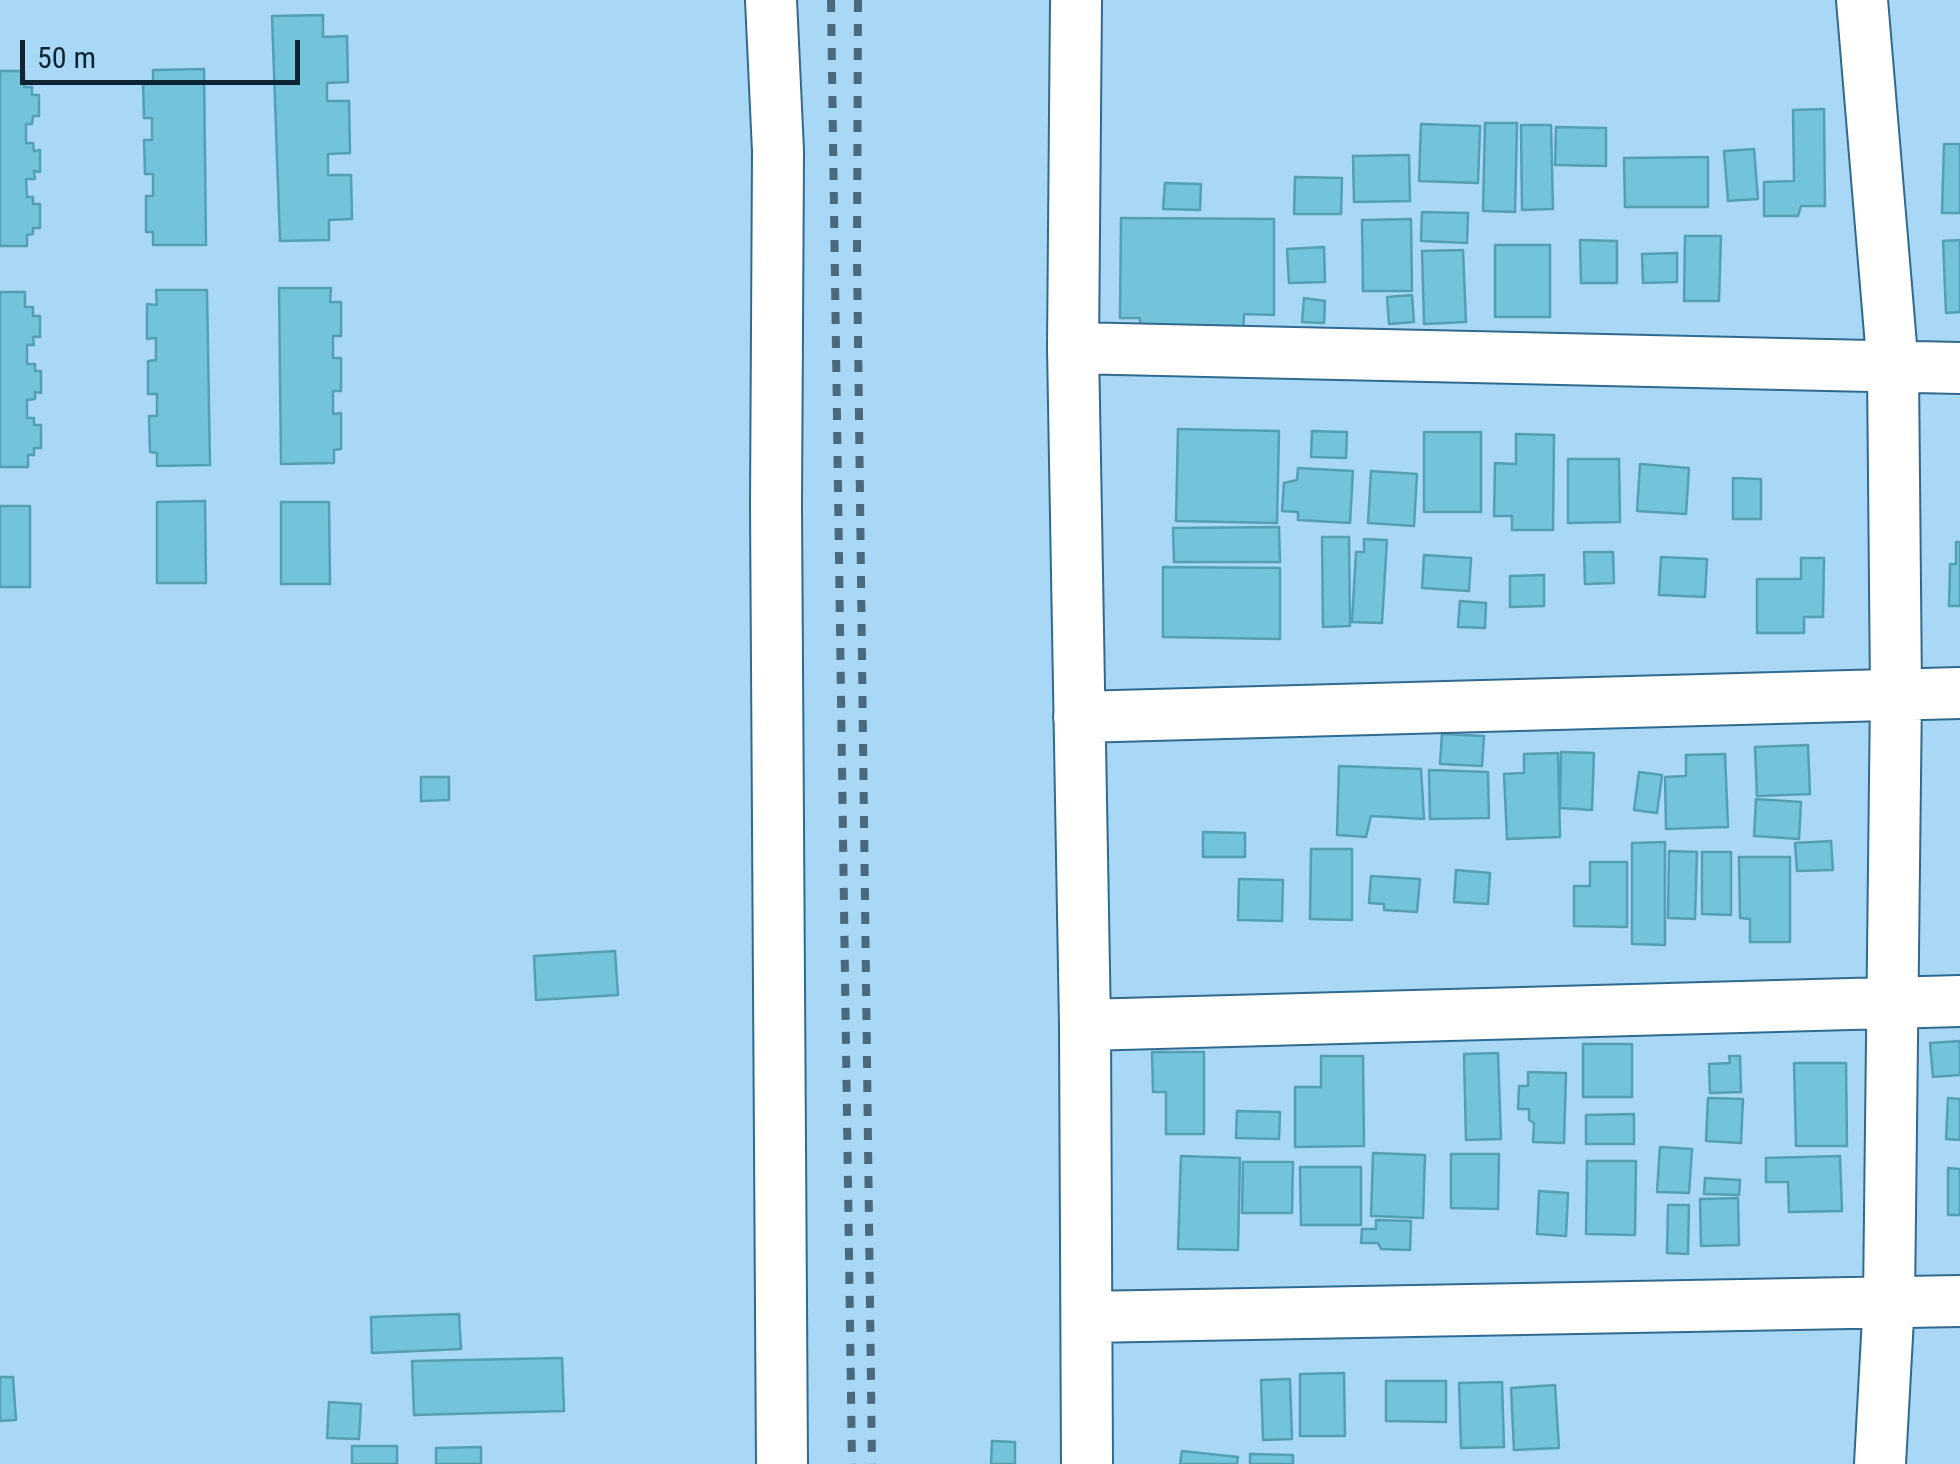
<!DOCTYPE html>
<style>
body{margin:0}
#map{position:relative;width:1960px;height:1464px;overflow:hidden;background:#a9d7f6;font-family:"Roboto Condensed",sans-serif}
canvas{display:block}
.scale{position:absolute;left:20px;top:40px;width:280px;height:45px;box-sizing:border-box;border:5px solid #0d2533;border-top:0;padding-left:12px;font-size:30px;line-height:35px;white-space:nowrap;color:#0d2533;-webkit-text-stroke:8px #a9d7f6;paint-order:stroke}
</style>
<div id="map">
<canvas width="1960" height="1464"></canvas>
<div class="scale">50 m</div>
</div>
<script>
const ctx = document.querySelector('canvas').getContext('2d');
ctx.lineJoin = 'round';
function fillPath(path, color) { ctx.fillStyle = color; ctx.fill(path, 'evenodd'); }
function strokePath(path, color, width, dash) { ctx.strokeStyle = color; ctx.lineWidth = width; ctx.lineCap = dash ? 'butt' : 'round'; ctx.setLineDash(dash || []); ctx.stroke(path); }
const building = new Path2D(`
 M323,15V37L347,36L348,82L327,83V101H349L350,153L328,154V175H351L352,219L329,220V240L280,241L272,16Z
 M204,69L206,245H153V232H146V196H153V174H145L144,140H152V118H144L143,84H153V70Z
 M0,71H24V87H32V95H39V116H33L32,124H26V143H33L34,151L40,150V172L34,171L35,179H26L27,197H33V204H40V228H33V234L27,235V246H0Z
 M1824,109L1825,206H1801L1798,216H1764V182L1794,181L1793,110Z
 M1485,123H1517L1515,212L1483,211Z
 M1421,124L1480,126L1478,183L1419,181Z
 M1521,125H1551L1553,209L1522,210Z
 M1556,127L1606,128V166L1555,165Z
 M1944,144H1960V213H1942Z
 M1754,149L1758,199L1728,201L1724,151Z
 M1409,155L1410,201L1354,202L1353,156Z
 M1708,157V207H1625L1624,158Z
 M1295,177L1342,178L1341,214H1294Z
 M1165,183L1201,184L1200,210L1163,209Z
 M1422,212L1468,213L1467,243L1421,241Z
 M1121,218L1274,219V315L1244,314L1243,336L1140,335V318H1120Z
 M1411,219L1412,291H1363L1362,220Z
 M1685,236H1721L1719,301H1684Z
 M1580,240L1617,241V283H1581Z
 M1960,240V312L1946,313L1943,241Z
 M1495,245H1550V317H1495Z
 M1324,247L1325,282L1289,283L1287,249Z
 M1463,250L1466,322L1424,324L1422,251Z
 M1677,253V282L1643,283L1642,254Z
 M279,288H331L330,302H341V336H333V358H341V391H333V414L341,413V449L334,450V463L281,464Z
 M156,290H207L210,465L157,466V453L150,452L149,416H157V394H148V361L156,360V338L147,339V304L157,305Z
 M0,292H25V307H33V316H40V337H33L34,345H27V364H35V371H41V393L35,392V399L27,400V418H34V425H41V448H34V455H28V467H0Z
 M1412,295L1414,322L1389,324L1387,297Z
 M1304,298L1325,301L1324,323L1302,322Z
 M1178,429L1279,431L1277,523L1176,521Z
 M1312,431L1347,432L1346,458L1311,457Z
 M1424,432H1481V512H1424Z
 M1516,434L1554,435L1553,530H1512V516H1494L1495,463L1516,464Z
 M1568,459H1619L1620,522L1568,523Z
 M1640,464L1689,468L1686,514L1637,511Z
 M1298,468L1353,471L1350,523L1298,520V512L1282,511L1284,483L1297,480Z
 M1371,471L1417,474L1414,526L1368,523Z
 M1733,478L1761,479V519H1733Z
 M205,501L206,583H157V502Z
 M281,502H329L330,584H281Z
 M0,506H30V587H0Z
 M1279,527L1280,562H1174L1173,528Z
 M1322,537H1349L1350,626L1323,627Z
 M1364,539L1387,540L1382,623L1352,622L1356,552H1364Z
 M1956,542H1960V606H1949L1950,564H1956Z
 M1584,552H1613L1614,583L1585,584Z
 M1424,555L1471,558L1469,591L1422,588Z
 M1661,557L1707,559L1705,597L1659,595Z
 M1801,558H1824L1823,617H1804V633H1757V579H1801Z
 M1163,567L1280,568V639L1163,637Z
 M1544,575V606L1510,607V576Z
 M1460,601L1486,603L1485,628L1458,627Z
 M1442,734L1484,736L1482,766L1440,764Z
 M1808,745L1810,794L1757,796L1755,747Z
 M1561,752L1594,753L1592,810L1560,808Z
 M1558,753L1560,837L1507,839L1504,774L1524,773V754Z
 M1725,754L1728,827L1666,829L1665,777L1686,776V755Z
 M1339,766L1421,769L1424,819L1371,816L1366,837L1337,835Z
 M1429,770L1488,772L1489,818L1430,819Z
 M1639,772L1662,775L1657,813L1634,810Z
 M421,777H449V800L421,801Z
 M1756,799L1801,802L1799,839L1754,836Z
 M1203,832L1245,833V857H1203Z
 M1831,841L1833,870L1797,871L1795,843Z
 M1665,842V945L1632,944V843Z
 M1311,849H1352V920L1310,919Z
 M1669,851L1697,852L1695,919L1668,918Z
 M1702,852H1731V915L1702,914Z
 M1739,857H1790V942H1750V919L1740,918Z
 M1590,862H1627V927L1574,926V886H1590Z
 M1456,870L1490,873L1488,904L1454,902Z
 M1371,876L1420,879L1417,912L1384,910V904L1369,903Z
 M1239,879L1283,880L1282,921L1238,920Z
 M615,951L618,995L536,1000L534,956Z
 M1960,1041V1075L1933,1077L1930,1043Z
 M1583,1044H1632V1097H1583Z
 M1152,1052H1204V1134H1166V1092H1153Z
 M1498,1053L1501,1139L1466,1140L1464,1054Z
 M1321,1056H1363L1364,1146L1295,1147V1087H1321Z
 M1729,1056H1740L1741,1092L1710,1093L1709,1064L1730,1063Z
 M1794,1063H1846L1847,1146H1796Z
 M1528,1072L1566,1073L1564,1143L1533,1142L1534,1123L1529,1120V1109H1518L1519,1086H1528Z
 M1708,1098L1743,1099L1741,1143L1706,1141Z
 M1948,1098L1960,1099V1140L1946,1139Z
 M1237,1111L1280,1112L1279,1139L1236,1138Z
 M1634,1114V1144H1586V1115Z
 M1660,1147L1692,1149L1689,1193L1657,1192Z
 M1373,1153L1425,1155L1423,1218L1371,1216Z
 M1451,1154H1499L1498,1209L1451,1208Z
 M1181,1156L1240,1158L1238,1250L1178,1249Z
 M1840,1156L1842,1211L1789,1212L1788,1182H1766V1158Z
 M1587,1161H1636L1635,1235L1586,1234Z
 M1243,1162H1293L1292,1213H1242Z
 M1300,1167H1361V1225H1301Z
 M1948,1168L1960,1169V1215H1948Z
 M1705,1178L1740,1180L1739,1195L1704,1194Z
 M1539,1191L1568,1193L1566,1236L1537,1234Z
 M1738,1198L1739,1245L1701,1246L1700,1199Z
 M1668,1205H1689L1688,1254L1667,1253Z
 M1376,1220L1411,1221L1410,1250L1381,1249L1378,1243H1361L1362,1229H1376Z
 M459,1314L461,1349L372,1353L371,1317Z
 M562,1358L564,1411L414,1415L412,1361Z
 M1344,1373L1345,1436H1300V1374Z
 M0,1377H13L16,1420L0,1421Z
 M1290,1379L1292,1439L1263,1440L1261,1380Z
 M1386,1381H1446V1422L1386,1421Z
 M1502,1382L1504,1447L1461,1448L1459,1383Z
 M1555,1385L1559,1448L1514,1450L1511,1388Z
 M329,1402L361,1404L359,1439L327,1438Z
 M992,1441L1015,1442V1464H991Z
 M352,1446H397V1464H352Z
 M481,1447V1464H436V1448Z
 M1182,1451L1238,1457L1237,1464H1180Z
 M1250,1454L1293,1455V1464H1250Z`);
const minor = new Path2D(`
 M771,0L778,151L776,505L782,1464
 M1076,0L1073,348L1085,1025L1087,1464
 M1862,0L1893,369L1896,693L1889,1300L1880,1464
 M1073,348L1960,368
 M1079,717L1960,693
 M1085,1025L1960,1001
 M1087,1317L1960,1301`);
const rail = new Path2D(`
 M831,0L852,1464
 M858,0L857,256L872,1464`);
fillPath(building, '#73c3da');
strokePath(building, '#539fb4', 2.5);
strokePath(minor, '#316a8c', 54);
strokePath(minor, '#fff', 50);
strokePath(rail, '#49697e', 8, [12, 12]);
</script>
